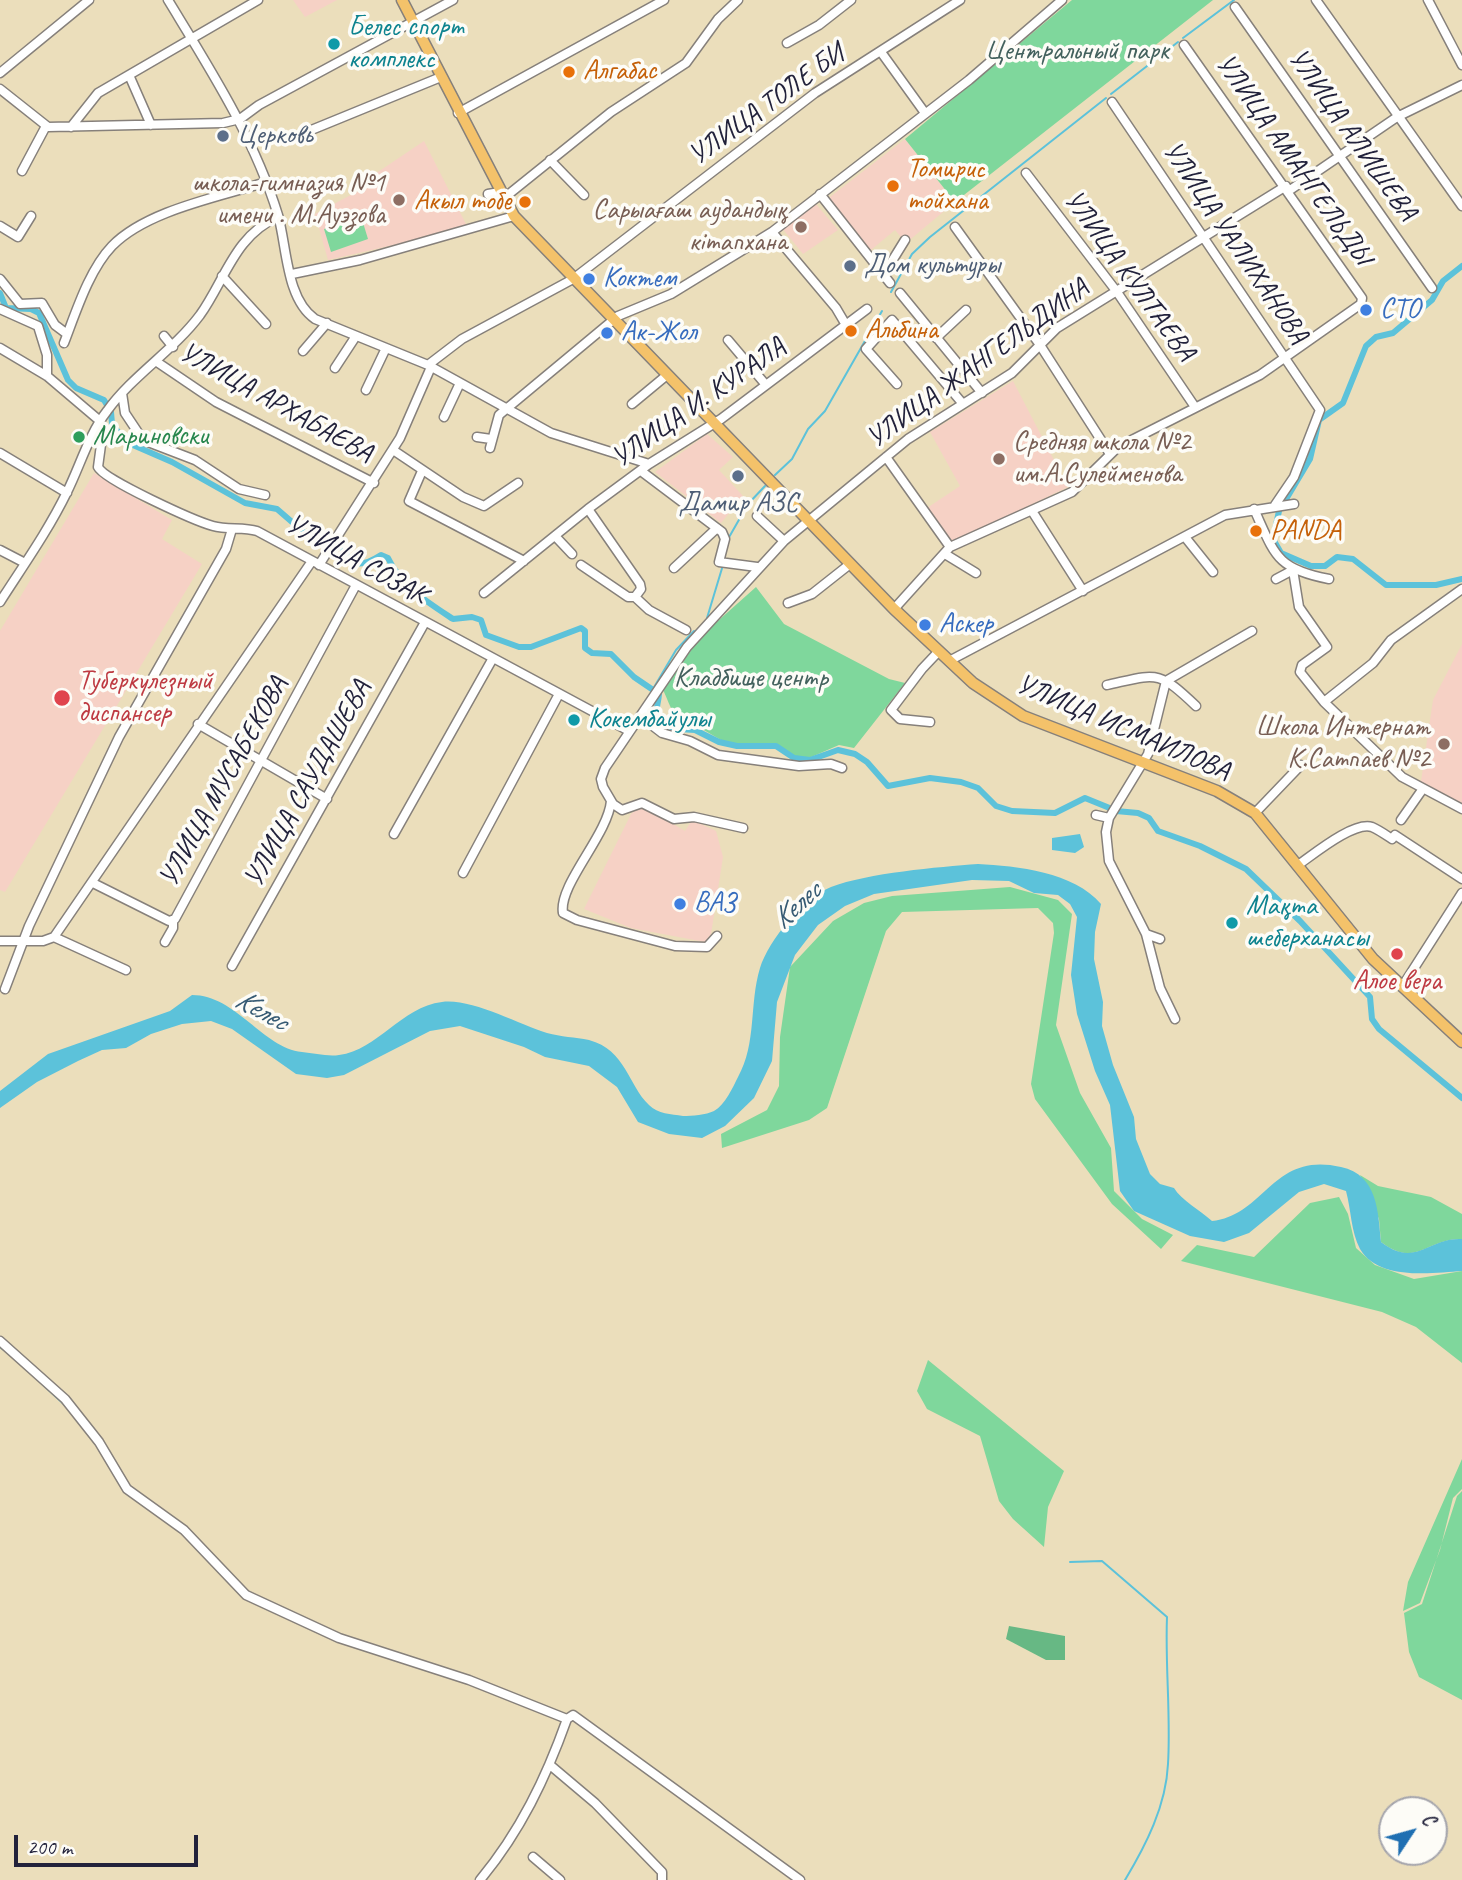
<!DOCTYPE html>
<meta charset="utf-8">
<style>
body{margin:0}
#map{position:relative;width:1462px;height:1880px;overflow:hidden;background:#ebdebb;font-family:Caveat,sans-serif}
canvas{display:block}
.north{position:absolute;left:1378px;top:1796px;width:70px;height:70px;box-sizing:border-box;background:#fdfcf7;border:2px solid #a5a5ac;border-radius:50%;rotate:54deg;font-size:19px;font-weight:700;line-height:28px;text-align:center;color:#22223b}
.north::after{content:'';display:block;margin:auto;width:24px;height:32px;background:#1f6fb2;clip-path:polygon(50% 0,100% 100%,50% 72%,0 100%)}
.scale{position:absolute;left:14px;top:1835px;width:184px;height:32px;box-sizing:border-box;border:4px solid #22223b;border-top:0;padding-left:9px;font-size:21px;line-height:24px;white-space:nowrap;color:#22223b;-webkit-text-stroke:5px #fdfcf7;paint-order:stroke}
</style>
<div id="map">
<canvas width="1462" height="1880"></canvas>
<div class="north">С</div>
<div class="scale">200 m</div>
</div>
<script>
const ctx = document.querySelector('canvas').getContext('2d');
ctx.lineJoin = 'round';
function fillPath(path, color) { ctx.fillStyle = color; ctx.fill(path, 'evenodd'); }
function strokePath(path, color, width, dash) { ctx.strokeStyle = color; ctx.lineWidth = width; ctx.lineCap = dash ? 'butt' : 'round'; ctx.setLineDash(dash || []); ctx.stroke(path); }
function write(font, color, halo, rows, align = 'center') {
  ctx.font = font + ' Caveat,sans-serif'; ctx.lineWidth = 7; ctx.setLineDash([]); ctx.textBaseline = 'middle'; ctx.strokeStyle = halo; ctx.fillStyle = color; for (const [text, x, y, turn = 0] of rows) {
    ctx.save(); ctx.translate(x, y); ctx.rotate((+turn || 0) * Math.PI / 180); ctx.textAlign = isNaN(turn) ? turn : align; if (halo) ctx.strokeText(text, 0, 0); ctx.fillText(text, 0, 0); ctx.restore();
  }
}
const built = new Path2D(`
 M293,0H337L305,17Z
 M905,139L955,202L906,243L895,230L871,250L826,200Z
 M424,141L468,228L328,260L315,214L364,188L366,180Z
 M815,203L838,230L803,254L782,228Z
 M1013,381L1068,487L951,543L927,508L960,486L930,432Z
 M707,434L733,457L719,470L743,496L721,523L655,472Z
 M94,473L172,520L162,539L202,564L5,892L0,890V631Z
 M1462,644V809L1420,788L1433,700Z
 M641,805L685,831L692,820L716,831L723,857L711,934L705,942L631,928L584,909L631,814Z`);
const green = new Path2D(`
 M1072,0H1213L955,202L905,139Z
 M361,216L368,239L331,252L324,229Z
 M756,587L784,624L889,679L905,683L854,748L839,745L809,758L794,757L775,744L726,743L697,726C676,730 671,706 663,690L701,636Z
 M1010,887L1058,900L1072,914L1056,1025L1080,1093L1111,1148L1114,1191L1142,1219L1173,1235L1161,1249L1112,1204L1035,1099L1031,1084L1054,933L1053,923L1038,908L902,912L886,931L827,1108L809,1120L722,1148L721,1134L767,1110L779,1086L780,1037L790,967L833,921L864,903L892,896Z
 M1360,1175L1378,1186L1431,1197L1462,1214V1239C1427,1238 1416,1269 1381,1242L1379,1219Z
 M1339,1197L1348,1214L1356,1248L1375,1265L1414,1279L1462,1271V1363L1416,1327L1382,1312L1181,1261L1197,1245L1254,1257L1310,1203Z
 M928,1360L1064,1471L1048,1507L1044,1547L1013,1519L999,1501L980,1436L927,1409L917,1391Z
 M1462,1459V1489L1453,1498L1440,1550L1420,1603L1403,1611L1408,1582Z
 M1462,1491V1700L1419,1677L1409,1652L1404,1613L1422,1604L1457,1496Z`);
const forest = new Path2D(`
 M1009,1626L1065,1636V1660H1046L1006,1639Z`);
const water = new Path2D(`
 M1080,834L1084,847L1075,853L1052,850V838Z
 M978,864C1017,866 1074,872 1101,904L1095,932L1094,959L1103,1002L1102,1026L1113,1065L1134,1117L1136,1139L1150,1174L1160,1184L1174,1188C1181,1200 1201,1211 1212,1221C1266,1215 1272,1151 1341,1167C1378,1175 1378,1212 1381,1242C1416,1269 1428,1237 1462,1239V1271C1432,1273 1379,1281 1360,1249C1351,1232 1351,1209 1346,1191L1324,1184L1299,1192L1249,1233L1224,1242L1190,1236L1134,1211L1120,1191L1110,1105L1095,1071L1077,1014L1071,975L1077,917L1070,904L1058,895L1034,893L1009,881L972,880L874,894L845,906L818,925L795,955L777,1002L772,1061L754,1098L725,1126L702,1138L669,1134L638,1122L617,1087L589,1066L545,1057L524,1047L460,1026L430,1031L344,1075L327,1078L296,1074L232,1029L211,1021L182,1024L151,1034L126,1048L102,1050L78,1061L37,1082L0,1108V1091L48,1054L170,1011L192,995C236,995 263,1048 302,1052C314,1053 328,1057 339,1055C378,1050 401,1007 442,1002C471,998 518,1024 547,1033C561,1037 575,1037 589,1040C626,1050 628,1085 649,1105C658,1114 671,1114 683,1116C692,1116 706,1115 714,1111C725,1105 733,1087 738,1077C757,1043 749,1004 760,968C769,940 803,898 831,887C868,873 938,867 978,864Z`);
const stream = new Path2D(`
 M1183,38L1234,0
 M1111,94L1178,42
 M891,292L912,254L930,237L1106,98
 M775,475L792,459L808,429L825,411L882,311
 M728,539L748,504L765,486
 M707,618L723,565
 M653,689L676,650L694,631
 M0,1347L8,1353
 M40,1382L67,1407
 M1070,1562L1102,1561L1167,1617C1165,1666 1171,1715 1168,1764C1166,1806 1146,1845 1125,1880`);
const canal = new Path2D(`
 M0,293L6,308L31,309L39,313L68,380L76,388L104,400L111,412L112,424L126,442L172,462L245,503L277,509L307,535L332,537C352,554 348,576 381,555L388,558C401,586 427,602 453,619L472,617L481,620L486,635L519,647H531L581,628L585,631V648L592,653L611,654L634,677L659,694C658,708 652,714 662,728L695,730L719,742L737,746H776L794,758L810,760L838,750L855,754L867,762L888,786L930,778L961,782L978,788L996,806L1012,811L1055,813L1085,798L1112,809
 M1285,501L1310,459L1319,420L1343,403L1366,346L1376,337L1393,333L1432,300L1443,281L1462,266
 M1279,511L1273,539L1281,553L1311,566H1325L1337,557L1353,559L1386,585H1436L1462,579
 M1116,811L1138,813L1149,818L1158,831L1200,846L1246,869L1300,921L1370,997L1372,1019L1379,1029L1462,1098`);
const minor = new Path2D(`
 M168,0C210,69 254,137 278,215C287,247 286,299 315,319L428,365L551,433L649,464
 M1316,0L1462,206
 M1428,0L1462,65
 M1235,7L1432,288
 M787,43L819,25L851,0
 M881,52L925,113
 M0,73L89,0
 M129,75L151,125
 M0,89L48,127L223,123L240,119L259,105L453,0
 M1112,102L1320,410L1294,477L1275,505
 M458,113L664,0
 M71,127L98,93L258,0
 M304,133L441,77
 M550,160L584,195
 M22,171L46,126
 M1026,173L1117,292L1195,407
 M1290,190L1397,117L1462,85
 M488,194L500,192
 M820,194L890,283
 M504,198L611,112L686,63L718,19L738,0
 M0,226L18,237L31,216
 M955,227L1040,345L1110,454
 M772,232L836,308L846,325
 M292,274L360,260L514,216
 M884,274L905,240
 M222,276L266,324
 M0,279L20,304L42,303L55,325L67,334
 M900,293L982,393
 M0,309L38,326L47,355V376
 M164,336L173,347
 M936,338L966,310
 M728,340L766,385
 M64,343C76,312 89,270 112,246C147,210 220,197 266,182
 M0,348L47,376L100,421
 M303,351L327,323
 M157,362L216,402L374,483
 M428,365L462,339L573,279L815,93L960,0
 M335,368L356,336
 M897,384L866,349L892,320L963,404
 M366,390L386,348
 M122,393L125,413L143,440L195,460L239,489L265,495
 M632,404L667,375
 M444,417L460,383
 M100,421L103,430L98,467C104,480 195,521 213,526C227,530 243,527 257,531L629,731
 M477,437L491,439
 M490,448L499,415L618,316L671,294L772,232L969,80L1062,0
 M393,450L463,497L484,506L518,483
 M0,453L67,493
 M886,457L950,547
 M422,471L409,501L524,561
 M641,471L722,532L725,539L719,562L757,567
 M588,509L640,584L641,589L635,597
 M1254,509C1275,555 1276,569 1329,579
 M1032,511L1083,591
 M757,516L784,541
 M555,536L572,554
 M1185,537L1213,572
 M0,550L25,563
 M945,554L976,573
 M319,565L400,438L431,367
 M581,565L628,597H635
 M674,568L717,528
 M1293,570L1299,607L1327,647L1302,665L1300,672L1324,702L1402,777L1462,809
 M1276,579L1293,570
 M484,593L588,509L649,464L721,419L867,309
 M635,597L649,610L686,630
 M0,602C23,566 48,531 67,492C80,466 89,434 107,411C133,375 173,351 200,315C225,280 235,235 278,217
 M788,603L812,594L850,564
 M894,609L950,547L1072,492L1118,447L1260,375L1361,304L1362,298L1184,45
 M949,661L1225,515L1294,504
 M1107,685C1157,674 1157,669 1196,706
 M1324,702L1373,663L1391,640L1462,589
 M640,716L662,733L690,741L718,755L799,766L831,764L842,768
 M930,722L900,719L891,710L922,669L939,651
 M198,724L327,799
 M611,801C608,835 558,885 563,913L577,920L675,946L707,947L717,936
 M1255,813L1301,765
 M1096,815L1109,818
 M1401,820L1422,790
 M743,828L694,817L674,819L642,803L622,810L613,804L603,787L601,779L605,768L687,647L784,541L908,439L1012,373L1057,328L1286,186
 M394,834L493,658
 M1298,865C1314,854 1354,821 1372,827C1379,830 1386,835 1392,839L1395,835L1462,879
 M463,873L559,694
 M93,883L169,921L175,919L356,585
 M1146,934L1160,939
 M54,937L126,970
 M0,941H43L54,937L312,561
 M165,942L173,928V921
 M232,966L424,624
 M1402,987L1462,893
 M5,989L29,926L119,737L226,549L232,529
 M1175,1019L1160,988L1146,934L1109,861L1106,832L1109,818L1148,754L1166,681L1252,631
 M0,1341L65,1399L99,1442L127,1489L184,1530L246,1595L339,1638L469,1680L567,1719
 M550,1765L595,1803L662,1872V1880
 M533,1857L560,1880
 M480,1880C520,1832 546,1778 567,1719L573,1715L800,1880`);
const major = new Path2D(`
 M402,0L514,216L894,609L973,683L1023,716L1217,791L1255,813L1373,959L1462,1042`);
const markers = [
 [334,44,7,"#0f9aa8"],
 [569,72,7,"#e8710a"],
 [223,136,7,"#5c6f8a"],
 [893,186,7,"#e8710a"],
 [399,200,7,"#8d6e63"],
 [525,202,7,"#e8710a"],
 [801,227,7,"#8d6e63"],
 [850,266,7,"#5c6f8a"],
 [589,279,7,"#3f7fe0"],
 [1366,310,7,"#3f7fe0"],
 [851,331,7,"#e8710a"],
 [607,333,7,"#3f7fe0"],
 [79,437,7,"#2e9e5b"],
 [999,459,7,"#8d6e63"],
 [738,476,7,"#5c6f8a"],
 [1256,531,7,"#e8710a"],
 [925,625,7,"#3f7fe0"],
 [62,698,9,"#e0444e"],
 [574,720,7,"#0f9aa8"],
 [1444,744,7,"#8d6e63"],
 [680,904,7,"#3f7fe0"],
 [1232,923,7,"#0f9aa8"],
 [1397,954,7,"#e0444e"]
];
const cultureNames = [
 ["Белес спорт",348,28],
 ["комплекс",348,60],
 ["Кокембайулы",588,720],
 ["Мақта",1246,907],
 ["шеберханасы",1246,939]
];
const parkNames = [
 ["Центральный парк",1077,52],
 ["Кладбище центр",751,679]
];
const foodNames = [
 ["Алгабас",583,72],
 ["Томирис",907,170],
 ["тойхана",907,202],
 ["Акыл тобе",511,202,"right"],
 ["Альбина",865,331],
 ["PANDA",1270,531]
];
const streetNames = [
 ["УЛИЦА ТОЛЕ БИ",767,105,-36],
 ["УЛИЦА АЛИШЕВА",1352,135,55],
 ["УЛИЦА АМАНГЕЛЬДЫ",1293,160,55],
 ["УЛИЦА УАЛИХАНОВА",1235,243,56],
 ["УЛИЦА КУЛТАЕВА",1129,276,54],
 ["УЛИЦА ЖАНГЕЛЬДИНА",978,364,-36],
 ["УЛИЦА АРХАБАЕВА",276,403,29],
 ["УЛИЦА И. КУРАЛА",699,403,-35],
 ["УЛИЦА СОЗАК",356,560,29],
 ["УЛИЦА ИСМАИЛОВА",1123,728,23],
 ["УЛИЦА МУСАБЕКОВА",224,782,-61],
 ["УЛИЦА САУДАШЕВА",308,784,-61]
];
const serviceNames = [
 ["Церковь",237,136],
 ["Дом культуры",864,266],
 ["Дамир АЗС",738,504,"center"]
];
const educationNames = [
 ["школа-гимназия №1",385,184],
 ["имени . М.Ауэзова",385,216],
 ["Сарыағаш аудандық",787,211],
 ["кітапхана",787,243],
 ["Средняя школа №2",1013,443,"left"],
 ["им.А.Сулейменова",1013,475,"left"],
 ["Школа Интернат",1430,728],
 ["К.Сатпаев №2",1430,760]
];
const shopNames = [
 ["Коктем",603,279],
 ["СТО",1380,310],
 ["Ак-Жол",621,333],
 ["Аскер",939,625],
 ["ВАЗ",694,904]
];
const leisureNames = [
 ["Мариновски",93,437]
];
const healthNames = [
 ["Туберкулезный",78,682],
 ["диспансер",78,714],
 ["Алое вера",1397,982,"center"]
];
const waterNames = [
 ["Келес",797,906,-42],
 ["Келес",261,1011,29]
];
fillPath(built, '#f6d1c5');
fillPath(green, '#7fd79c');
fillPath(forest, '#67b884');
fillPath(water, '#5cc2da');
strokePath(stream, '#5cc2da', 2);
strokePath(canal, '#5cc2da', 6);
strokePath(minor, '#86807b', 11);
strokePath(major, '#86807b', 13);
strokePath(minor, '#fff', 8);
strokePath(major, '#f4c26a', 10);
for (const [x, y, r, color] of markers) { const dot = new Path2D(); dot.arc(x, y, r, 0, 2 * Math.PI); ctx.fillStyle = color; ctx.fill(dot); strokePath(dot, '#fdfcf7', 2.5); }
write('28px', '#0d838f', '#fdfcf7', cultureNames, 'left');
write('28px', '#43615d', '#fdfcf7', parkNames);
write('28px', '#c56008', '#fdfcf7', foodNames, 'left');
write('28px', '#22223b', '#fdfcf7', streetNames);
write('28px', '#4e5e75', '#fdfcf7', serviceNames, 'left');
write('28px', '#785e54', '#fdfcf7', educationNames, 'right');
write('28px', '#366cbe', '#fdfcf7', shopNames, 'left');
write('28px', '#27864d', '#fdfcf7', leisureNames, 'left');
write('28px', '#be3a42', '#fdfcf7', healthNames, 'left');
write('italic 30px', '#365a73', '#fdfcf7', waterNames);
</script>
